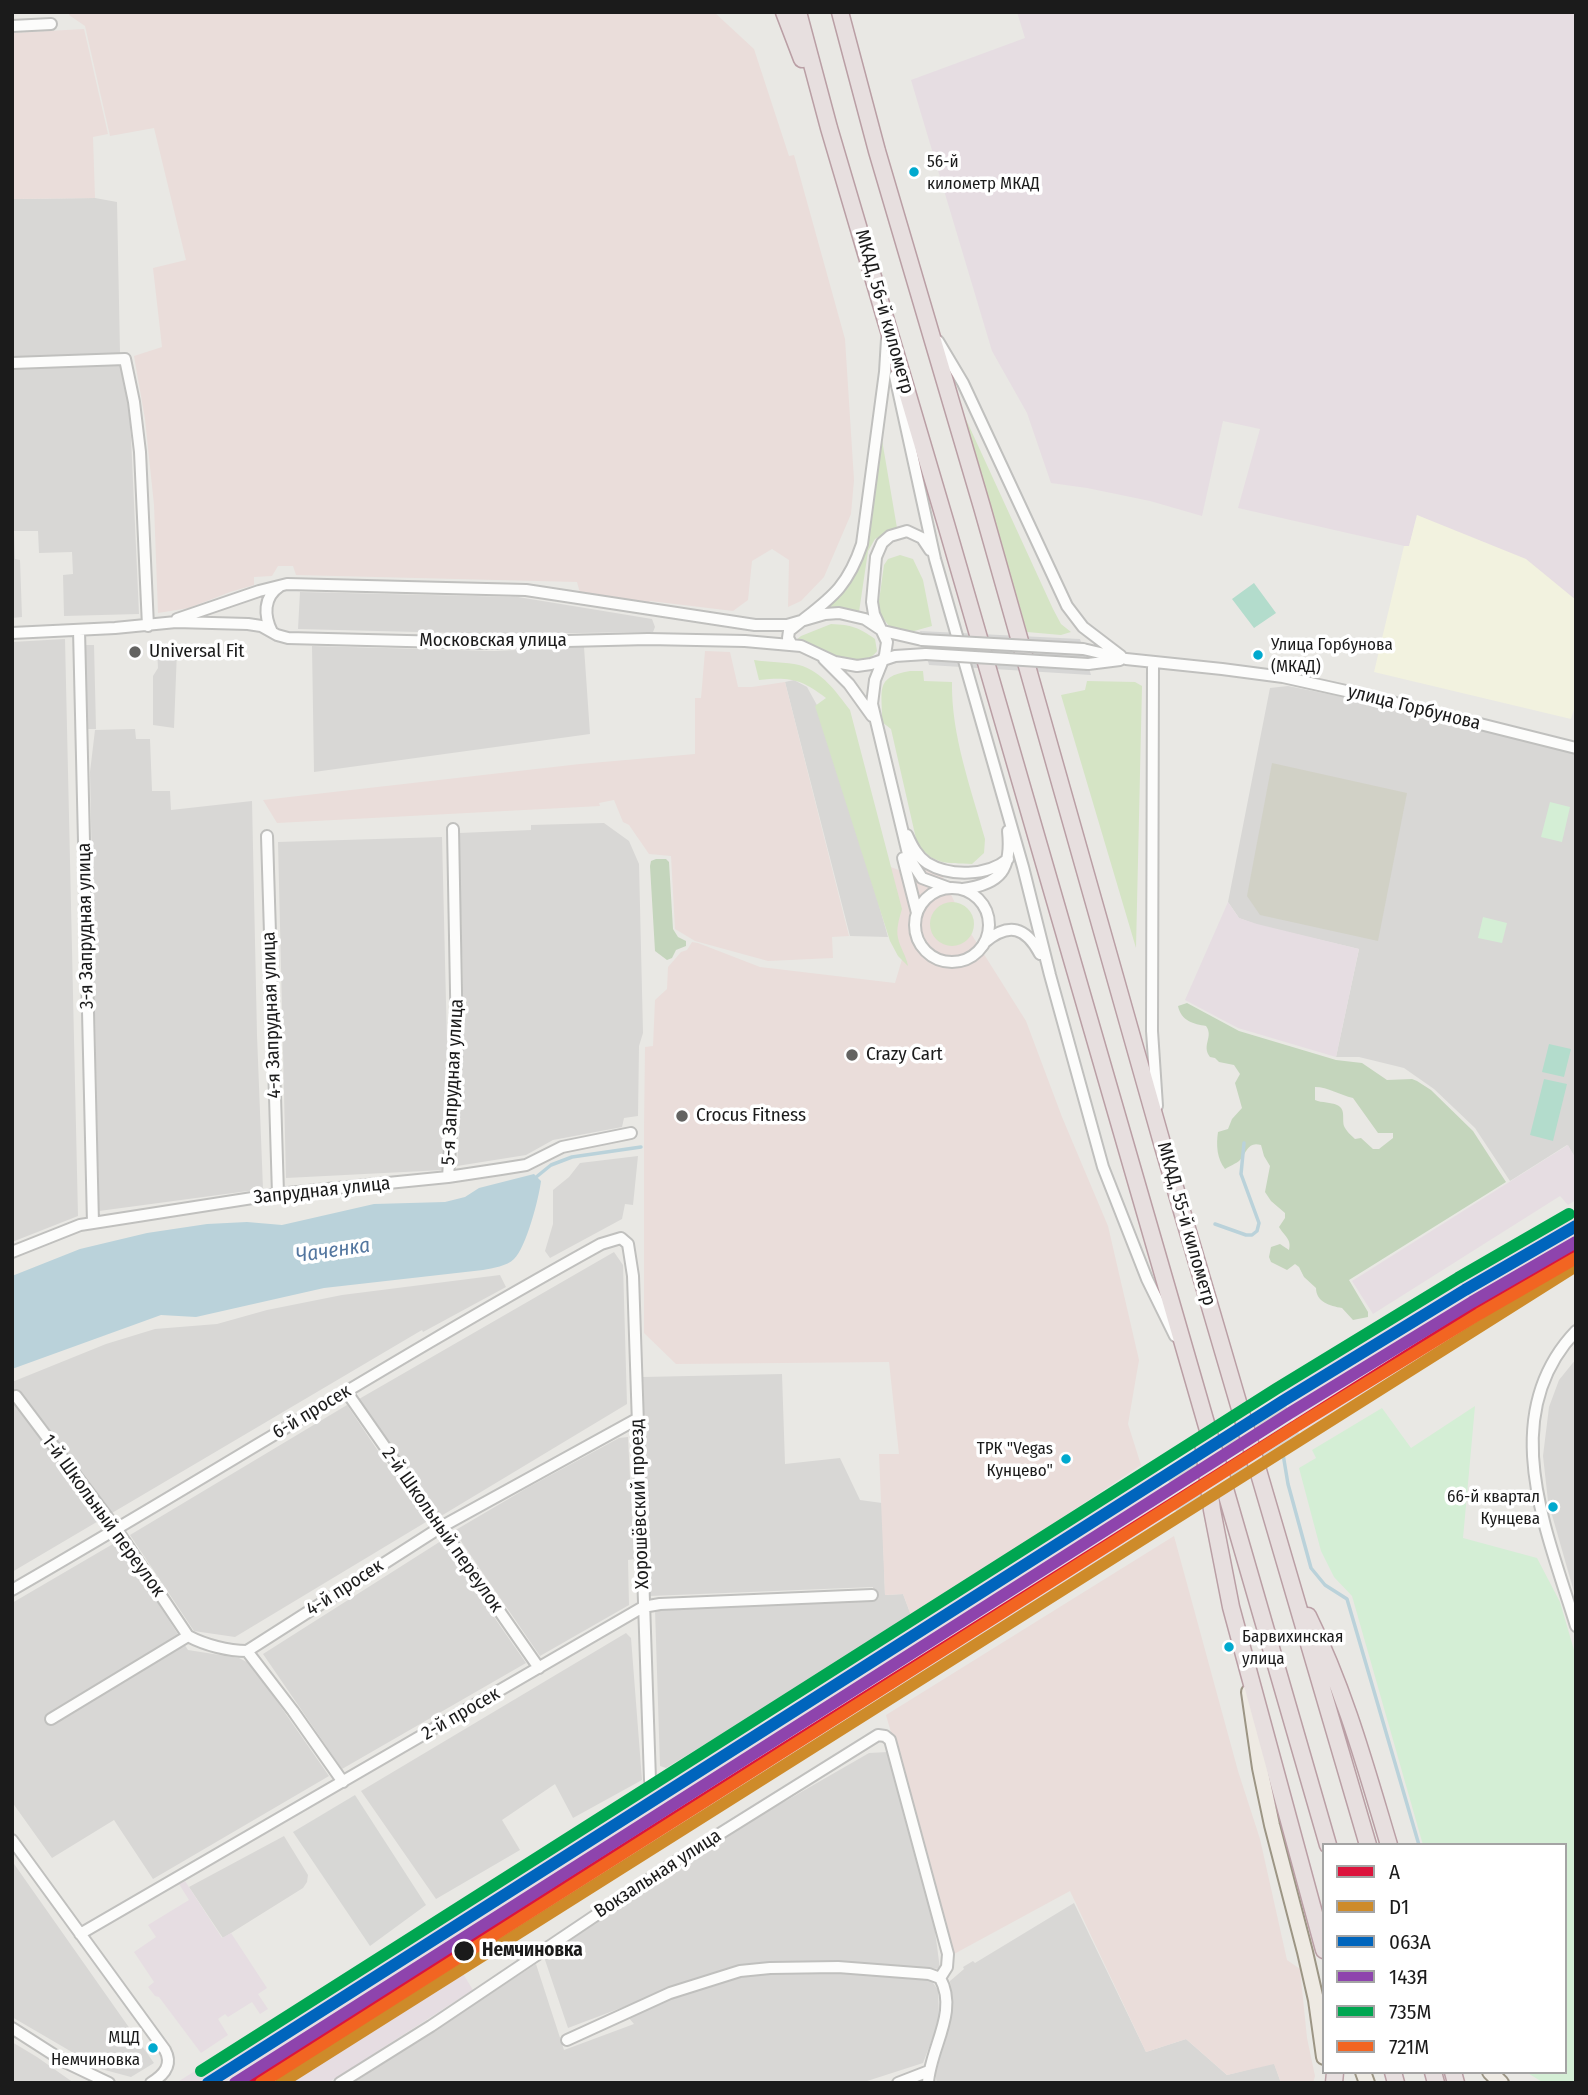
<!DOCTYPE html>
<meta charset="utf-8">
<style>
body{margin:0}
#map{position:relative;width:1588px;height:2095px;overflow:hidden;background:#e9e8e4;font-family:"Fira Sans Condensed",sans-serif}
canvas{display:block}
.frame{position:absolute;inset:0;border:14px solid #1b1b1b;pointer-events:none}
.legend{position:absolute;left:1322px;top:1843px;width:245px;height:231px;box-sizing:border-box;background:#fff;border:2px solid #a4a4a4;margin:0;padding:9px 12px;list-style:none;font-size:21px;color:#1b1b1b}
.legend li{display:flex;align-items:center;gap:14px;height:35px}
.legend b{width:35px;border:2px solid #a4a4a4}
</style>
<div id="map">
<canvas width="1588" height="2095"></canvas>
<div class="frame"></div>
<ul class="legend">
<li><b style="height:9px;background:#dc143c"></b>A</li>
<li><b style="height:9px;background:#ce8b2a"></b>D1</li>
<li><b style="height:9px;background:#0065bd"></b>063А</li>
<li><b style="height:9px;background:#8e44ad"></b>143Я</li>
<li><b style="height:9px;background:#00a651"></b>735М</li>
<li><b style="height:9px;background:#f26522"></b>721М</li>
</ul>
</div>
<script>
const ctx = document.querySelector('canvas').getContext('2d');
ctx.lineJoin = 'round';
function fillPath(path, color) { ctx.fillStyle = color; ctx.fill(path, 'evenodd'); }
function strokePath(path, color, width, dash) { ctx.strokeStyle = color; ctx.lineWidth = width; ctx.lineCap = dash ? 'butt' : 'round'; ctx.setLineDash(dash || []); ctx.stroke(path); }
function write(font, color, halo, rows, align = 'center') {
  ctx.font = font + ' "Fira Sans Condensed",sans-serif'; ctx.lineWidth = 7; ctx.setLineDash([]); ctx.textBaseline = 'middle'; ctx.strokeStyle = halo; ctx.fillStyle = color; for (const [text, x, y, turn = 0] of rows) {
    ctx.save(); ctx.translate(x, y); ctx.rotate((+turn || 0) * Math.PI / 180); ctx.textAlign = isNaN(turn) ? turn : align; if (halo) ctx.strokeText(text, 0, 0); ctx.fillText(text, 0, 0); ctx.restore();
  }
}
const residential = new Path2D(`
 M95,198L117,202L120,353L12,357V199Z
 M117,363L121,366L129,410L131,437L139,614L64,616L63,575L73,574L72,552L39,553L38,531H14L15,559L20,560L22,617L12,618V367Z
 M300,592L518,597L652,619L655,627L653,632L499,634L298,629Z
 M65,639L78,1216L12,1242V642Z
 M84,645H94L96,729H86Z
 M312,646L494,651L584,647L590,734L314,772Z
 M157,649L177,650L174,728L153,725V676L158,668Z
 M794,680L807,687L829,727L888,937L850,936L785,682Z
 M1288,686L1363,701L1576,754V1159L1567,1145L1510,1181L1475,1128L1434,1089L1404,1068L1359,1057H1336L1359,949L1257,925L1239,918L1228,902L1270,688Z
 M135,729L136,739H150L152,791H170L171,810L252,801L257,1035L263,1189L99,1211L90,772L95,730Z
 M604,823L629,841L639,864L643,1033L639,1046L638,1116L624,1118L622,1127L553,1140L526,1155L457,1166L464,1029L459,833L531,830V825Z
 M442,837L447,1043L443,1170L286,1178L278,842Z
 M638,1156L633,1205L625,1204L622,1219L550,1258L545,1251L553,1224V1190L569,1177L580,1163Z
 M614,1252L623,1265L627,1404L441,1516L359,1399Z
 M500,1275L506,1287L423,1332L422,1330L12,1572V1382L106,1344L155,1329L217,1324L267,1310L342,1295Z
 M1576,1359V1599L1548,1501L1543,1456L1549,1407L1559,1380Z
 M782,1374L785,1464L840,1458L860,1500L882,1503L885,1595L903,1594L912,1618L666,1768L660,1766L655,1609L874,1598L873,1587L650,1596L643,1377Z
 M347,1405L426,1522L235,1637L194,1631L130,1535Z
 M628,1437L634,1559L628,1560L629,1605L540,1656L454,1531L527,1488L619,1438Z
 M118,1541L188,1650L239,1658L251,1664L329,1776L153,1879L114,1820L52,1858L12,1802V1603Z
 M441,1541L526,1663L342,1769L263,1654Z
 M626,1633L631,1638L642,1780L573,1818L555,1784L502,1820L520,1850L436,1899L361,1791Z
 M888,1752L921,1868L935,1931L940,1969L842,1962H767L741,1966L713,1973L568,2028L543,1954L730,1833L869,1753Z
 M284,1836L308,1875L307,1882L303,1888L223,1938L189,1887Z
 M12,1861L154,2063L131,2077L101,2069L12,2017Z
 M1074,1903L1146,2052L1186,2039L1227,2075L1274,2063L1281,2083H937L935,2074L952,2003L950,1981L964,1969L963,1967L973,1961L975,1963Z
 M536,1964L564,2050L634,2024L628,2017L667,2000L730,1979L763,1974L811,1972L875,1975L931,1980L938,1990L939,2015L938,2024L923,2063L861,2083H353Z
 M12,2042L37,2057L74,2083H12Z`);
const commercial = new Path2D(`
 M69,12H714L754,49L789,156L794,155L845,339L854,480L851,514L824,577L801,601L788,607L789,560L772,549L752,561L748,600L733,611L650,601L649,603L580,593L577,582L296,575L293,566H278L272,576L254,577V585L230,592L189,608L158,613L154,505L145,419L134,356L162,347L153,268L186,260L154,128L110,136L85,26L69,15Z
 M84,29L108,134L93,137L95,198L12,199V33Z
 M705,651L730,652L738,687H752L785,682L849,936L832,937L833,958L768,961L695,941L675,929L671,856L649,854L629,825L623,822L614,800L599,803L600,806L277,823L263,800L580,764L695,754V698H701Z
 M936,863L965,924L1026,1021L1062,1117L1108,1226L1139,1360L1128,1424L1141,1465L912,1618L903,1594L885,1595L879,1454H899L889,1362L676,1364L644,1333V1126L645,1047L653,1046L655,1000L667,989L668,967L681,952L687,950L692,942L698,943L760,967L895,983L903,956L888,931V866L904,872Z
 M1174,1536L1238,1771L1260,1839L1287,1960L1300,1969L1307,2038L1315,2076L1313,2083H1281L1274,2064L1227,2075L1186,2039L1146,2052L1070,1891L954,1954L886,1715Z`);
const industrial = new Path2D(`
 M1017,12H1576V600L1417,515L1409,547L1238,508L1260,429L1223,421L1202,516L1150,501L1087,488L1051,483L1027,413L992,351L911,80L1025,38Z
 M1228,902L1239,918L1257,924L1359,949L1336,1057L1238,1028L1185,1000Z
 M1568,1145L1576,1159V1200L1568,1205L1560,1196L1373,1314L1352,1281Z
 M1576,1214V1267L1304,1437L1281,1392L1376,1332Z
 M1155,1464L1172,1519L462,1972L473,1990L328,2083H176L447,1911L682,1773L760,1722L762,1724Z
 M185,1881L222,1938L231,1933L267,1988L258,1994L268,2009L260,2014L252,2002L228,2017L225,2014L218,2019L228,2035L201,2053L159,1997L155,1996L148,1987L154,1982L134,1952L156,1937L148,1925L189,1900L179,1884Z`);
const education = new Path2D(`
 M1417,515L1526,559L1576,600V703L1571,719L1374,672L1404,546H1409Z`);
const religious = new Path2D(`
 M355,1795L426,1905L370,1946L293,1832Z`);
const construction = new Path2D(`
 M1272,763L1407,793L1378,941L1260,915L1247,896Z`);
const grass = new Path2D(`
 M964,415L1053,609L1061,624L1071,632L1061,635L1027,632Z
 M881,434L897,528L875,539L868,551L859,612L848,609L826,610L852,580L866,546Z
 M900,555L913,559L923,580L932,626L907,633L889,626L882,617L878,608L884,565L888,559Z
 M831,624C852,625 858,627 875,639L877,651C876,653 870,658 868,659C849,666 815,646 795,641L801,636Z
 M754,660C767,662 787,662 799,665C822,671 837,693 850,710L902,909C899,919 896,929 898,938C900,948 906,955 908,966L898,956L890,941L815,706L826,698C801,679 790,677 759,680Z
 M910,671H923L924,681L952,682C951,735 971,788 985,839L984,853L972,864C947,863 932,865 917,843L891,729L882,722C883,692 873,677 910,671Z
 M1087,681L1135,682L1142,686L1136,948L1061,695L1085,690Z
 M930 924a22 22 0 1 1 44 0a22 22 0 1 1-44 0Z`);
const forest = new Path2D(`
 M656,859H666L669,862L673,929L678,937L686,941V946L676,950L672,958L667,960L655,951L650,866L651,861Z
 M1187,1003L1239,1031L1336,1060L1362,1063L1387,1080L1412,1079L1417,1081L1431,1090L1473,1131L1506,1182L1349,1280L1368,1312V1317L1353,1320L1342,1308C1330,1306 1316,1302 1316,1288L1304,1277L1299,1267L1295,1264L1287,1270L1271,1262L1269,1257L1271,1247L1280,1244L1289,1250C1292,1239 1284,1236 1279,1227L1285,1218V1213L1271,1201L1265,1192L1270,1166L1264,1156L1261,1145C1248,1141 1247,1152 1240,1160C1236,1164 1229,1166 1225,1169C1217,1159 1216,1145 1218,1132L1228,1129L1232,1119L1242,1108L1235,1083L1240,1074L1234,1065L1219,1062L1215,1058L1210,1057C1201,1045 1214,1037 1206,1026C1194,1024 1181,1021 1178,1006ZM1315,1087C1328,1087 1340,1095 1353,1098L1378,1133H1393V1138L1379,1149H1373L1361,1138L1355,1139C1351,1135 1346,1131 1344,1126C1342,1118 1346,1109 1337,1105C1331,1102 1322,1103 1315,1100Z`);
const park = new Path2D(`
 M1550,802L1570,807L1562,842L1541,837Z
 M1483,917L1507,923L1502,943L1478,938Z
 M1475,1406L1463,1538L1537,1558L1560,1602L1576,1657V2083H1544L1526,2072H1565V1845H1423L1352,1596L1334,1577L1321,1551L1299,1468L1316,1458L1312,1450L1382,1408L1411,1448Z`);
const pitch = new Path2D(`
 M1254,583L1276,613L1254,628L1232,599Z
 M1549,1044L1571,1049L1564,1077L1542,1072Z
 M1544,1079L1567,1084L1553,1141L1530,1135Z`);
const water = new Path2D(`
 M534,1174L541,1181C539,1198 526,1248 514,1259C507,1266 493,1268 483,1270L324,1288L196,1317L161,1315L12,1369V1276L80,1249L147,1233L207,1224L247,1222L282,1225L374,1204L445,1202L465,1197L479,1188Z`);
const pier = new Path2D(`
 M920,631L1080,639L1091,675L929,665Z
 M1280,1396L1290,1412L1172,1487L1162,1471Z
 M1291,1421L1300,1435L1177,1513L1169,1499Z`);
const stream = new Path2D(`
 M535,1178L551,1165L572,1157L641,1147
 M1215,1224L1246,1235H1252L1257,1231L1259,1223L1241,1174L1244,1143
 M1283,1454L1288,1484L1311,1568L1325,1585L1347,1599L1419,1845`);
const minor = new Path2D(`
 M12,26L51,24
 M938,341L963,383L1067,606L1083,627L1121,656
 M12,363L125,359L134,402L140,452L148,626
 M895,376L935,559L1023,867L1050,975L1103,1167L1147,1279L1175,1336
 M930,550L922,538L907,531L890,536L882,543L876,557L872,602L874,614L887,642L885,655L875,680L872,704L909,858L922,878L949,888
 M177,619L259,591L287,584L526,590L755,625H787L825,614L839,613L865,619L883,631L922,640
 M79,630L93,1223
 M272,632C264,616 263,597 280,586
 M12,633L115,628L176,622L248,624L261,626L277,635L288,638L486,643L648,639L745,641L801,646L835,662L857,666L871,664L895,656L926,654
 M792,645L788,638L789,631C827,600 846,592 862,544L885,372L887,339
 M1083,649L1126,659L1222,669L1283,677L1364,695L1576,748
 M824,659L849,684L872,716
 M1153,662L1152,1031L1157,1106
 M1088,664L1120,660
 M907,835C912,846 917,856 927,863C950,877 988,876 1008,859
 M267,836L278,1194
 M903,858L917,913
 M915 925a37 37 0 1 1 74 0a37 37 0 1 1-74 0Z
 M963,889C1001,884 1012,869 1008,831
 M985,942C1009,922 1026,927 1040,954
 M448,1177L457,1045L453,829
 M12,1252L80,1225L93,1223L278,1194L448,1177L501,1169L526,1165L562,1147L631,1133
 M1576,1331C1495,1416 1547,1531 1576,1626
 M346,1391L539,1668
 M16,1396L117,1530L188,1636
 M12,1590C210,1476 402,1354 601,1244L621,1238L628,1244L633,1276L650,1780
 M247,1651L293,1711L343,1782
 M51,1719L188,1636C205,1645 228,1651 247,1651L441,1527L637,1419
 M12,1840L165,2050C173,2065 164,2075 151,2083
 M80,1934L643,1607L660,1604L872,1595
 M12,2028L65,2062L109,2083
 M567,2040L670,1993L740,1971L770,1968L838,1967L929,1974L940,1978C959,2012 930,2048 928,2083
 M340,2083L431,2026L681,1858L878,1735L885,1736L890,1740L948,1954L947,1967L940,1978
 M898,2083L929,2071`);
const major = new Path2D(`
 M1249,1692L1260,1768L1272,1825L1305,1952L1316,2000L1324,2057
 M1363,2072L1367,2083
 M1490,2072L1501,2083`);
const highway = new Path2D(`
 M784,12L802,59
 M798,12L829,128L946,524L1328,1845
 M840,12L877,151L982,507L1164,1150L1368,1845
 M1203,1442L1212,1510L1231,1607L1324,1950
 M1308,1616C1345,1691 1365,1765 1389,1845
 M1393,2072L1396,2083
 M1433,2072L1436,2083
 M1453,2072L1456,2083
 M1334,2083L1335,2072`);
const minorBridge = new Path2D(`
 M922,640L1083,649
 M926,654L1088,664`);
const rail1 = new Path2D(`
 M254,2083L1576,1249`);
const rail2 = new Path2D(`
 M281,2083L1576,1266`);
const rail3 = new Path2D(`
 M208,2083L1283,1401L1465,1290L1576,1226`);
const rail4 = new Path2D(`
 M235,2083L1290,1413L1472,1302L1576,1242`);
const rail5 = new Path2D(`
 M201,2071L1276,1389L1458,1278L1569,1214`);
const rail6 = new Path2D(`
 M261,2083L1298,1425L1479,1314L1576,1258`);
const markers = [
 [914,172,6,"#00a9ce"],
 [135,652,7,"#636361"],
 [1258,655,6,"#00a9ce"],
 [852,1055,7,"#636361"],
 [682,1116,7,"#636361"],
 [1066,1459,6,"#00a9ce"],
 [1553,1507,6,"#00a9ce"],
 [1229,1647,6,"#00a9ce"],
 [464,1951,11,"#1b1b1b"],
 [153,2048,6,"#00a9ce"]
];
const busNames = [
 ["56-й",927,162],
 ["километр МКАД",927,184],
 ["Улица Горбунова",1271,645],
 ["(МКАД)",1271,667],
 ["ТРК \"Vegas",1053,1449,"right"],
 ["Кунцево\"",1053,1471,"right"],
 ["66-й квартал",1540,1497,"right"],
 ["Кунцева",1540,1519,"right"],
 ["Барвихинская",1242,1637],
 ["улица",1242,1659],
 ["МЦД",140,2038,"right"],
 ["Немчиновка",140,2060,"right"]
];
const streetNames = [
 ["МКАД, 56-й километр",884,312,74],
 ["Московская улица",493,641],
 ["улица Горбунова",1414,708,14],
 ["3-я Запрудная улица",86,926,-91],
 ["4-я Запрудная улица",272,1015,-92],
 ["5-я Запрудная улица",453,1082,-87],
 ["Запрудная улица",322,1191,-6],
 ["МКАД, 55-й километр",1186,1224,74],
 ["6-й просек",312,1412,-31],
 ["Хорошёвский проезд",640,1504,-92],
 ["1-й Школьный переулок",103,1516,54],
 ["2-й Школьный переулок",442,1530,55],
 ["4-й просек",345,1588,-33],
 ["2-й просек",461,1714,-30],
 ["Вокзальная улица",658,1874,-33]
];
const poiNames = [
 ["Universal Fit",149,652],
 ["Crazy Cart",866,1055],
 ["Crocus Fitness",696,1116]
];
const stopNames = [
 ["Немчиновка",482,1951]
];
const waterNames = [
 ["Чаченка",333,1251,-8]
];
fillPath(residential, '#d8d7d5');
fillPath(commercial, '#eaddda');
fillPath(industrial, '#e6dde2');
fillPath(education, '#f2f2df');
fillPath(religious, '#d7d7d5');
fillPath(construction, '#d1d1c6');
fillPath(grass, '#d5e4c5');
fillPath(forest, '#c4d5bc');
fillPath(park, '#d4eed5');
fillPath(pitch, '#b3dccc');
fillPath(water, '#bad2da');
fillPath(pier, '#d6d6d5');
strokePath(stream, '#bad2da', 3.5);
strokePath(minor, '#c0c0be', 14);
strokePath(major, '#9c9584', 18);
strokePath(highway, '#ba9fa5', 19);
strokePath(minor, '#fcfcfb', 10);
strokePath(major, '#eeeae3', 14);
strokePath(highway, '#e7dfdf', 16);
strokePath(minorBridge, '#c0c0be', 14, []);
strokePath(minorBridge, '#fcfcfb', 10);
strokePath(rail1, '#dc143c', 12);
strokePath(rail2, '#ce8b2a', 12);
strokePath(rail3, '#0065bd', 12);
strokePath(rail4, '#8e44ad', 12);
strokePath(rail5, '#00a651', 12);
strokePath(rail6, '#f26522', 12);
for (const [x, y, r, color] of markers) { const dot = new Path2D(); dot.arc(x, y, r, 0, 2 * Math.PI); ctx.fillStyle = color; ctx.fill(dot); strokePath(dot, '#fff', 2.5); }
write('17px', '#1b1b1b', '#fff', busNames, 'left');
write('19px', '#1b1b1b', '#fff', streetNames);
write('19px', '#1b1b1b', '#fff', poiNames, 'left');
write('bold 19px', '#1b1b1b', '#fff', stopNames, 'left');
write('italic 21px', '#53769f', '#fff', waterNames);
</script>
